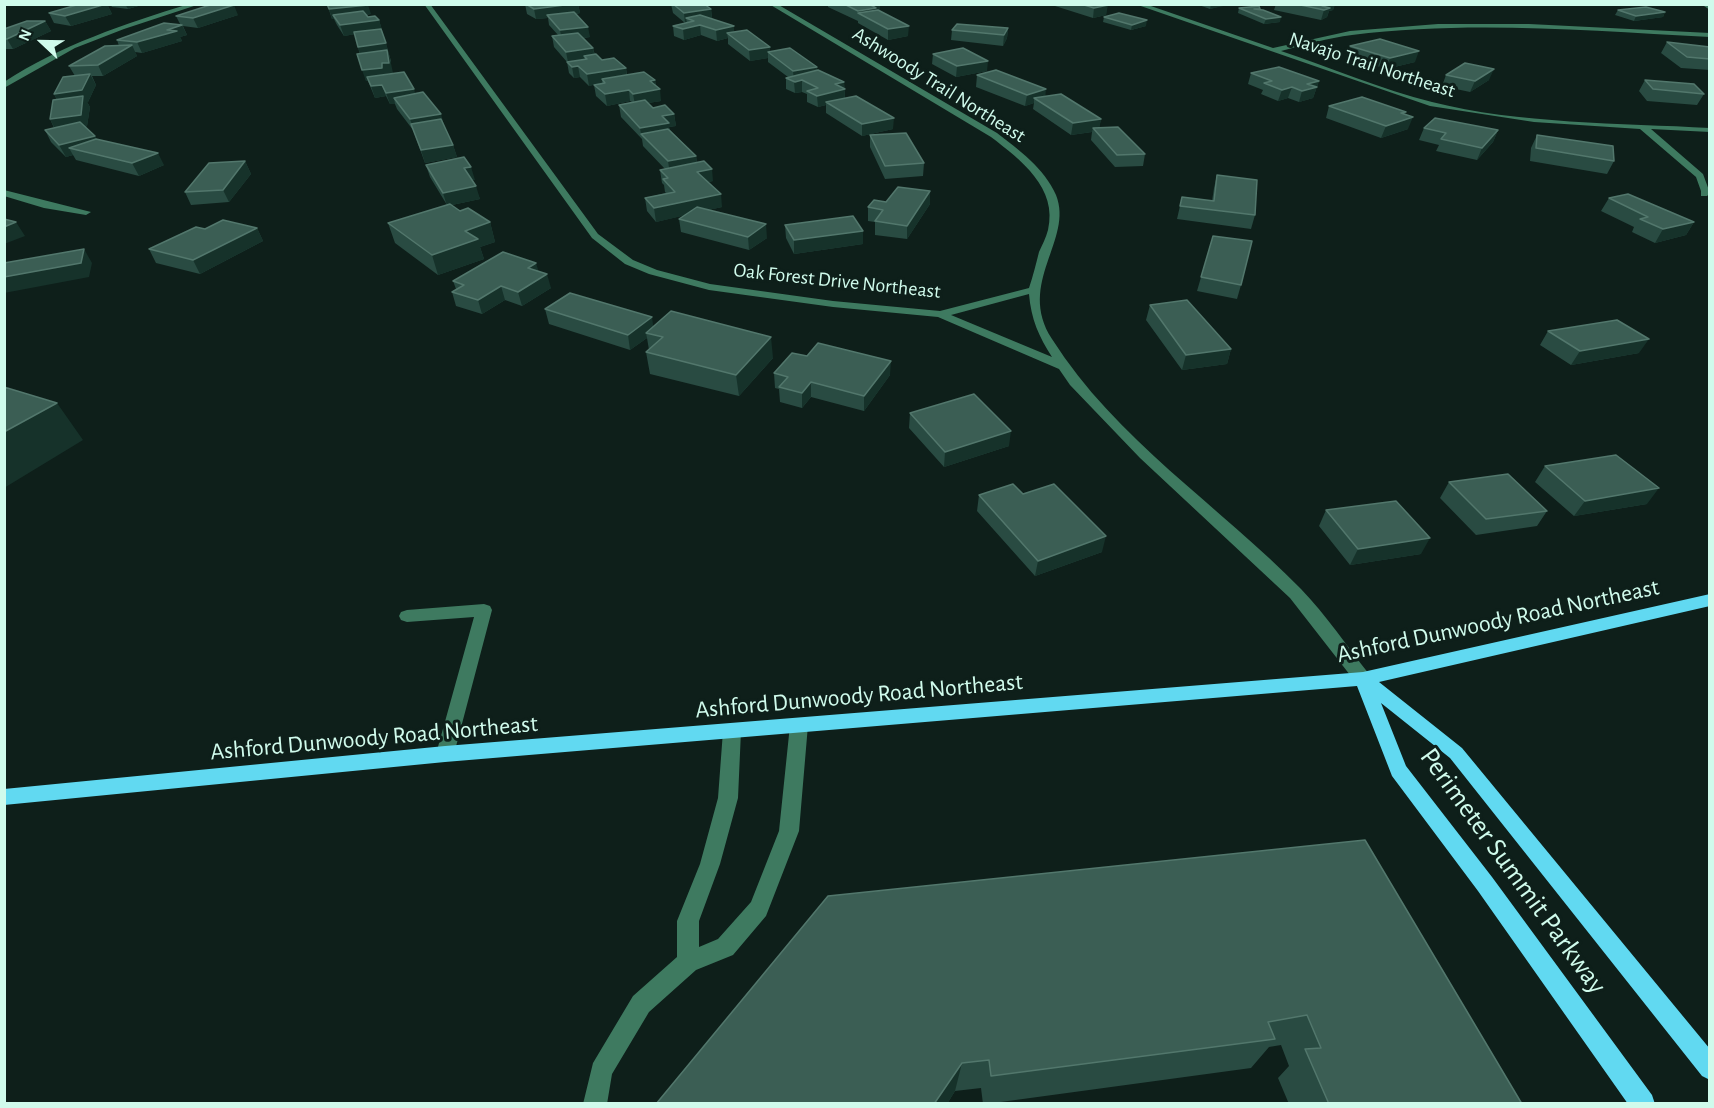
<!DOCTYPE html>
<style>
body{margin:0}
#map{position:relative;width:1714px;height:1108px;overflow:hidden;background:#0e1f1a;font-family:"Alegreya Sans",sans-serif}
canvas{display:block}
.frame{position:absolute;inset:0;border:6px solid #d0fbec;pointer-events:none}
.north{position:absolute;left:12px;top:12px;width:60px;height:60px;-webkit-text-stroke:4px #0e1f1a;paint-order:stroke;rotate:292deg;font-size:16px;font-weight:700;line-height:24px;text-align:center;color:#d0fbec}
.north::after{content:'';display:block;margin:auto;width:21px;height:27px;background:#d0fbec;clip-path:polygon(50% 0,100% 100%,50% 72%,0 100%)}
</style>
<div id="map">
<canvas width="1714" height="1108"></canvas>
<div class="frame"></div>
<div class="north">N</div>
</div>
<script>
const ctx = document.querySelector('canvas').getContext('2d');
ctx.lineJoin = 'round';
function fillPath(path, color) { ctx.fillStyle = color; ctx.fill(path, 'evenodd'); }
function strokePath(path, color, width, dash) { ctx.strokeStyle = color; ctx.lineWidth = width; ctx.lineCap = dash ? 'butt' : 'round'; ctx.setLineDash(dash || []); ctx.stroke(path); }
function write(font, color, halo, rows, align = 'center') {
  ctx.font = font + ' "Alegreya Sans",sans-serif'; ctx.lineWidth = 6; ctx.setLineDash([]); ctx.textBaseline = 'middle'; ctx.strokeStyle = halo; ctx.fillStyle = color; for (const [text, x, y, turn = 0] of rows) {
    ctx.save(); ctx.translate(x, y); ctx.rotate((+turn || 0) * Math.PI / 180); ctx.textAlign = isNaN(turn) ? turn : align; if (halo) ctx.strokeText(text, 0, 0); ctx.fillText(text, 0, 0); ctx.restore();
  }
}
const minor = new Path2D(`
 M189,4H200L124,29L75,48L4,88V82C61,45 124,24 189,4Z
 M424,4H430L598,234L633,260L657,270L710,284L833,301L940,311L1029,288C1033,276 1036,264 1039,252C1042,245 1046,238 1048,230C1058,188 1021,160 991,137L769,4H777L997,133C1019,150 1044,168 1056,195C1074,240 1016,283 1052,339C1116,440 1219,505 1301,589C1326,615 1347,646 1369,674L1372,679L1369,684L1363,686L1357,684L1290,598L1140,458L1070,385L1059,369L938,317L833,307L709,290L649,274L625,264L592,238ZM1029,294C1031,319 1039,337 1052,357L951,315Z
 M1135,4H1145L1273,48L1350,31L1438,24H1529L1710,33V37C1591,31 1471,20 1352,35C1328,38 1304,45 1281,51C1329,67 1383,90 1432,102C1518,124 1621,123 1710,128V132L1651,129L1703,174L1710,193L1707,196H1701V191L1696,177L1640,129L1534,122L1430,106Z
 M1701,4H1709L1710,10Z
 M4,190L91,212L86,215L44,208L4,196Z
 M484,604L490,606L492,610L454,754L451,759L445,762L439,759L436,754L474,617L407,622L401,620L399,616L401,612L407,610Z
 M799,718L805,720L808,725L799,831L766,916L733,955L696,970L649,1012L612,1074L607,1104H583L593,1063L633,996L677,957V921L700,864L718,798L723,731L726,726L732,724L738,726L741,731L738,798L720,864L699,921V947L718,939L751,902L779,831L790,725L793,720Z`);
const major = new Path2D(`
 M1710,594V606L1379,682L1462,748L1710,1049V1080L1702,1076L1450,758L1381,703L1406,766L1492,877L1652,1095L1655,1104H1628L1478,891L1392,776L1357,686L445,762L4,805V789L445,746L1363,672Z`);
const wall = new Path2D(`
 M80,4H107L112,14L71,26L54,23L49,13Z
 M110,4H145L128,9L112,7Z
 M327,4L371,14L366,15L368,17L379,20L391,61L385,75L415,94L444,125L453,145L457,157L425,163L413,130L397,109L395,104H390L386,96L375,98L368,81H366L355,34L344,36L337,25L334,19H332Z
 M525,4H578L580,13L576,14L590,37L584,38L593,48L595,55L602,60L626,68L627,75L655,80L656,86L661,101L648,103L653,108L674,114L676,126L669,127L670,130L696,156L697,163L713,181L708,182L722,207L708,210L767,238L749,250L681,232L679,219L685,215L656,222L647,211L645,198L666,193L665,192L664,185L662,183L660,170L665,169L643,146L642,139L621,117L619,105L632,102L630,101L607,106L596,96L594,85L596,84L589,86L580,77L574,78L569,73L567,62L554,47L552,36L558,35L549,25L548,18L536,19L527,14Z
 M671,4H704L711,9L712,18L734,32L770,51L817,67V70L844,82L845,98L893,129L862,136L826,113V105L818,107L807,102V94L802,92L795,93L786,89V78L788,77L768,62V58L750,61L728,44V38L717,41L701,35L684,40L674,36L673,26L685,23L673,13Z
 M828,4H880V11L908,36L888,40L858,23V21L828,7Z
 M1055,4H1107L1106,15L1093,18L1055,6Z
 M1196,4H1228L1210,9Z
 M1276,4H1335L1333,10L1329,11L1327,17L1321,20L1274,10Z
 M1239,8L1260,9L1259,10L1280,22L1264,24L1238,13Z
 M1618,10L1665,12L1663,17L1634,21L1615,15Z
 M238,15L198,28L183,26L187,35L180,37L182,41L142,53L135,52L137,56L103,76H92L96,85L88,102H87L90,107L87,126L85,127L96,139L164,165L139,176L76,160L73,155L66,157L51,142L45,130L54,128L50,119L57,100L54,94L75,76L69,66L119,46L117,40L180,24L176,16Z
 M1104,17L1146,26L1131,30L1103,22Z
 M45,21L51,31L13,49H4V29Z
 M1008,28L1007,38L1003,46L951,40L952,30Z
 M1667,42L1710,47V70L1681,68L1661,53Z
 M1350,46L1415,62L1386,69L1347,56Z
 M933,54L987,71L956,77L932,64Z
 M1251,73L1319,81L1313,98L1299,102L1288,98L1278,101L1261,94L1263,90L1248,84Z
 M977,75L1045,96L1101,119L1099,128L1145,154L1143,166L1115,167L1091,140L1092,132L1071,135L1033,109L1034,103L1025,106L976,87Z
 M1446,75L1489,80L1470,92L1442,86Z
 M1645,80L1704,94L1697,105L1647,101L1639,91Z
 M1329,106L1405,115L1408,129L1381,138L1326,118Z
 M1424,128L1498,130L1493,142L1477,160L1436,151L1439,145L1419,140Z
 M870,135L924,163L923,176L885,179L870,147Z
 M1537,135L1614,161L1607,174L1530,161L1531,148Z
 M245,161L251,174L229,202L191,205L185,192Z
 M426,165L475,180H472L480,199L452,205L460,211L490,222L495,242L480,247L484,259L438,275L395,243L388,223L447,205L430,177Z
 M1217,175L1255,215L1251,229L1177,219L1182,197L1212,201L1214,188Z
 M1609,198L1694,222L1686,235L1655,243L1632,232L1634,227L1601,211Z
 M886,202L930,204L907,239L875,235V222L868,221V207Z
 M785,225L863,231V244L794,254L786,238Z
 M257,228L263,241L200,274L156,263L149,249L205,229Z
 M1213,236L1241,285L1237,299L1197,291Z
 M538,271L551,288L522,306L505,300L482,314L456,306L452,292L456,289L453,281Z
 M1150,305L1231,349L1227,364L1182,370L1146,320Z
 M545,309L653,326L773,358L739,396L650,374L646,352L649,350L647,338L630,350L549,324Z
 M1548,331L1639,353L1571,365L1540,345Z
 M774,373L890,375L864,411L811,397L802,408L780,402L779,389L775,388Z
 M910,413L1009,446L944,467L909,428Z
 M1545,466L1647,504L1574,516L1535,482Z
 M1449,482L1547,511L1537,526L1476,535L1440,498Z
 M1023,494L1102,552L1035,576L977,511L979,495Z
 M1326,510L1421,554L1350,565L1319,526Z
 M1365,840L1522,1104H1289L1278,1078L1289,1066L1281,1045L1269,1047L1251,1068L986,1104H983L981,1088L955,1091L947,1104H656Z`);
const shadedWall = new Path2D(`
 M106,4H107L112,14L71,26L65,16Z
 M125,4H145L128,9Z
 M572,4H578L580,13L549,18L547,15L548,18L536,19L534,9Z
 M869,4H880V12L858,13V21V11Z
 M1211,4H1228V5L1210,9Z
 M1326,4H1335L1333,10L1329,11L1327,17L1321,20L1324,10L1322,6Z
 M234,5L238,15L198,28L193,18Z
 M368,5L371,14L335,18L333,15L334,19H332L329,9Z
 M1108,5L1106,15L1093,18L1094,8Z
 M711,9L712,19L694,21L686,18L687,23H685L684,13Z
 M1665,12L1663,17L1634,21L1636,16Z
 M1281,17L1280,22L1264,24L1266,19Z
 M379,20L382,30L344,36L340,25Z
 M1147,20L1146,26L1131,30L1132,25Z
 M45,21L51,31L13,49L7,39Z
 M182,25L187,35L180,37L182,41L142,53L137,42Z
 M700,25L701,35L684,40L683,29Z
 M734,26V36L727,33L728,38L717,41L716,30Z
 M909,26L908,36L888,40V29Z
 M588,27L590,37L562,41L560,30Z
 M1008,28L1007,38L1003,46L1004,35Z
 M386,43L389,54L393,73L385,74V79L366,81L362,70L361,57L358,47Z
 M132,45L137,56L103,76L98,65Z
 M770,47V53L768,52V58L750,61L749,50Z
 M593,48L595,58L584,56L585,60L568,62L566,52Z
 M1419,51L1415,62L1386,69L1390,58Z
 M988,61L987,71L956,77L957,66Z
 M578,66L580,77L574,78L572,67Z
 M817,67V78L802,80V92L795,93L793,71Z
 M626,68L627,79H602V83L589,86L587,74Z
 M1494,69L1489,80L1470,92L1475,81Z
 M90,74L96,85L88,102H87L90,107L87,126L56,131L50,119L60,105L54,94Z
 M655,80L656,90L660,89L661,101L635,105L633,94L650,81Z
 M1319,81L1313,98L1299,102L1302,91L1307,84Z
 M844,82L845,100L826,102V105L818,107L817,96L835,84Z
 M382,85L386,96L375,98L371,86Z
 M1292,87L1288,98L1278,101L1282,90Z
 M414,89L417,100L394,98L395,104H390L386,93Z
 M1046,89L1045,100L1034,98V103L1025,106L1027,95Z
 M629,90L630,101L607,106L605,94Z
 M1406,112L1403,121L1413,117L1408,129L1381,138L1386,126L1401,113Z
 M441,114L444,125L414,131L410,119Z
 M674,114L676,126L669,127L670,135L641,134L640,128L662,116Z
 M894,118L893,129L862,136V124Z
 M1101,119L1099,131L1093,128L1092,132L1071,135L1073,123Z
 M1498,130L1493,142L1477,160L1482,148Z
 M95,136L102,148H69L73,155L66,157L59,145Z
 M453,145L457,157L425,163L421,150Z
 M158,153L164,165L139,176L132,163Z
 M696,156L698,168L670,174L668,161Z
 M245,161L251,174L229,202L223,190Z
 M471,167L475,180L468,181L464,168Z
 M712,169L713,181L699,184L697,172Z
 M476,186L480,199L447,206L443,193Z
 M930,191V204L907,239V226Z
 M721,194L722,207L656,222L654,208Z
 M16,222L25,236L4,244V227Z
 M490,222L495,242L480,247L484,259L438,275L432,255L465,231Z
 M1694,222L1686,235L1655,243L1663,229Z
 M766,224L767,238L749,250L748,237Z
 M257,228L263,241L200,274L193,260Z
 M863,231V244L794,254V240Z
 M84,249L92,263L89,277L4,293V277Z
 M536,263L540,276L528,268Z
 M547,274L551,288L522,306L518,292Z
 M501,286L505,300L482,314L478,300Z
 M652,317L654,332L646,333L647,338L630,350L628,335Z
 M771,337L773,358L739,396L736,375Z
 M1649,339L1639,353L1571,365L1580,351Z
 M1231,349L1227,364L1182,370L1186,355Z
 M891,361L890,375L864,411V396Z
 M811,382V397L802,408V393Z
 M57,403L83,440L4,488V432Z
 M1011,431L1009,446L944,467L945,452Z
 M1659,488L1647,504L1574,516L1585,501Z
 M1106,536L1102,552L1035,576L1038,561Z
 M1430,538L1421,554L1350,565L1358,549Z
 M962,1063L955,1091L947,1104H934Z`);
const building = new Path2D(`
 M80,4H106L65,16L49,13Z
 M213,4L234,5L193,18L176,16Z
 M327,4H368V5L329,9Z
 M526,4H572L534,9Z
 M673,4H704L711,9L684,13Z
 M844,4H869L876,8L858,11Z
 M1081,4H1107L1108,5L1094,8Z
 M1296,4H1326L1322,6L1330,8L1324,10Z
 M1259,6L1260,9H1254L1263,10L1281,17L1266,19L1239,8Z
 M1646,7L1665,12L1636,16L1618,10Z
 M878,10L909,26L888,29L858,13Z
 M363,11L368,17L375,16L379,20L340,25L333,15Z
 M574,12L588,27L560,30L547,15Z
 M1119,13L1147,20L1132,25L1104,17Z
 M700,15L734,26L716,30L700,25L683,29L673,26L694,21L686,18Z
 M27,21H45L7,39H4V29Z
 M164,23L182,25L167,30L177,31L137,42L117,40Z
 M957,24L1008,28L1004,35L952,30Z
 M381,29L386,43L358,47L354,32Z
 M747,30L770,47L749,50L727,33Z
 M578,33L593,48L566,52L552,36Z
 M1380,39L1419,51L1390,58L1350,46Z
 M1667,42L1710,47V59L1687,57Z
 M132,45L98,65L69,66L105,46Z
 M790,48L817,67L793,71L768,52Z
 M963,48L988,61L957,66L933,54Z
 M387,50L389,63H382V68L362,70L357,54Z
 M596,54L602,60L614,58L626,68L587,74L578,66L572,67L567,62L587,59L584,56Z
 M1465,63L1494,69L1475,81L1446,75Z
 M1279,67L1319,81L1307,84L1317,87L1302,91L1292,87L1282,90L1264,83L1272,81L1251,73Z
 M818,70L844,82L835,84L845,89L817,96L807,91L818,88L802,80L795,82L786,78Z
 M996,70L1046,89L1027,95L977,75Z
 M404,72L414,89L386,93L382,85L371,86L367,77Z
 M644,72L655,80L650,81L660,89L633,94L629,90L605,94L594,85L605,83L602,79Z
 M90,74L82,90L54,94L63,77Z
 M1645,80L1694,84L1704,94L1653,89Z
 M423,92L441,114L410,119L394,98Z
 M1061,94L1101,119L1073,123L1034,98Z
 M83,96L81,115L50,119L53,100Z
 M856,96L894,118L862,124L826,102Z
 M1362,97L1406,112L1401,113L1413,117L1386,126L1329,106Z
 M645,100L653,108L665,105L674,114L662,116L669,123L640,128L619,105Z
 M1435,118L1498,130L1482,148L1441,139L1446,133L1424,128Z
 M441,119L453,145L421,150L411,124Z
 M80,122L95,136L59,145L45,130Z
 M1118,127L1145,154L1117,155L1093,128Z
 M668,129L696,156L668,161L641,134Z
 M906,133L924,163L885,166L870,135Z
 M1537,135L1613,146L1614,161L1536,148Z
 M96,139L158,153L132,163L69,148Z
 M464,157L471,167L464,168L476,186L443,193L426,165Z
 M245,161L223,190L185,192L209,163Z
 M704,161L712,169L697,172L721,194L654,208L645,198L675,192L663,179L668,178L660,170Z
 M1217,175L1257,180L1255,215L1180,206L1182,197L1214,201Z
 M898,187L930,191L907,226L875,221L883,210L868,207L874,200L886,202Z
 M1628,194L1694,222L1663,229L1640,219L1648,217L1609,198Z
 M450,204L460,211L468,208L490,222L465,231L478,239L432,255L388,223Z
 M697,207L766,224L748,237L679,219Z
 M853,216L863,231L794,240L785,225Z
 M4,219L16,222L4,227Z
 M223,220L257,228L193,260L149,249L196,227L205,229Z
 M1213,236L1252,241L1241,285L1201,277Z
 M84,249L81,263L4,277V263Z
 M503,252L536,263L528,268L547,274L518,292L501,286L478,300L452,292L464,285L453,281Z
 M570,293L652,317L628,335L545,309Z
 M1187,300L1231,349L1186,355L1150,305Z
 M671,311L771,337L736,375L646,352L663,337L646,333Z
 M1617,320L1649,339L1580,351L1548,331Z
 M818,343L891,361L864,396L811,382L802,393L779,387L788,377L774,373L792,353L807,356Z
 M4,387L57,403L4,432Z
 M974,394L1011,431L945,452L910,413Z
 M1616,455L1659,488L1585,501L1545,466Z
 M1508,474L1547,511L1486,519L1449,482Z
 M1013,484L1023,494L1054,484L1106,536L1038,561L979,495Z
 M1396,501L1430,538L1358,549L1326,510Z
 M1365,840L1522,1104H1329L1305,1049L1321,1048L1307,1015L1268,1022L1275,1039L991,1076L989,1060L962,1063L934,1104H656L828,896Z`);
const farStreetnames = [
 ["Navajo Trail Northeast",1372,65,18],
 ["Ashwoody Trail Northeast",939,85,32],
 ["Oak Forest Drive Northeast",837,281,6]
];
const streetNames = [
 ["Ashford Dunwoody Road Northeast",1498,621,-12],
 ["Ashford Dunwoody Road Northeast",859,696,-5],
 ["Ashford Dunwoody Road Northeast",374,738,-5]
];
const nearStreetnames = [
 ["Perimeter Summit Parkway",1513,871,54]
];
fillPath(minor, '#3e7a60');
fillPath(major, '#61d9f1');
fillPath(wall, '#294b42');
fillPath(shadedWall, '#16322a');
fillPath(building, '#3b5e54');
strokePath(building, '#52776c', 1.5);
write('20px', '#d0fbec', '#0e1f1a', farStreetnames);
write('24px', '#d0fbec', '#0e1f1a', streetNames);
write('28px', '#d0fbec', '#0e1f1a', nearStreetnames);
</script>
